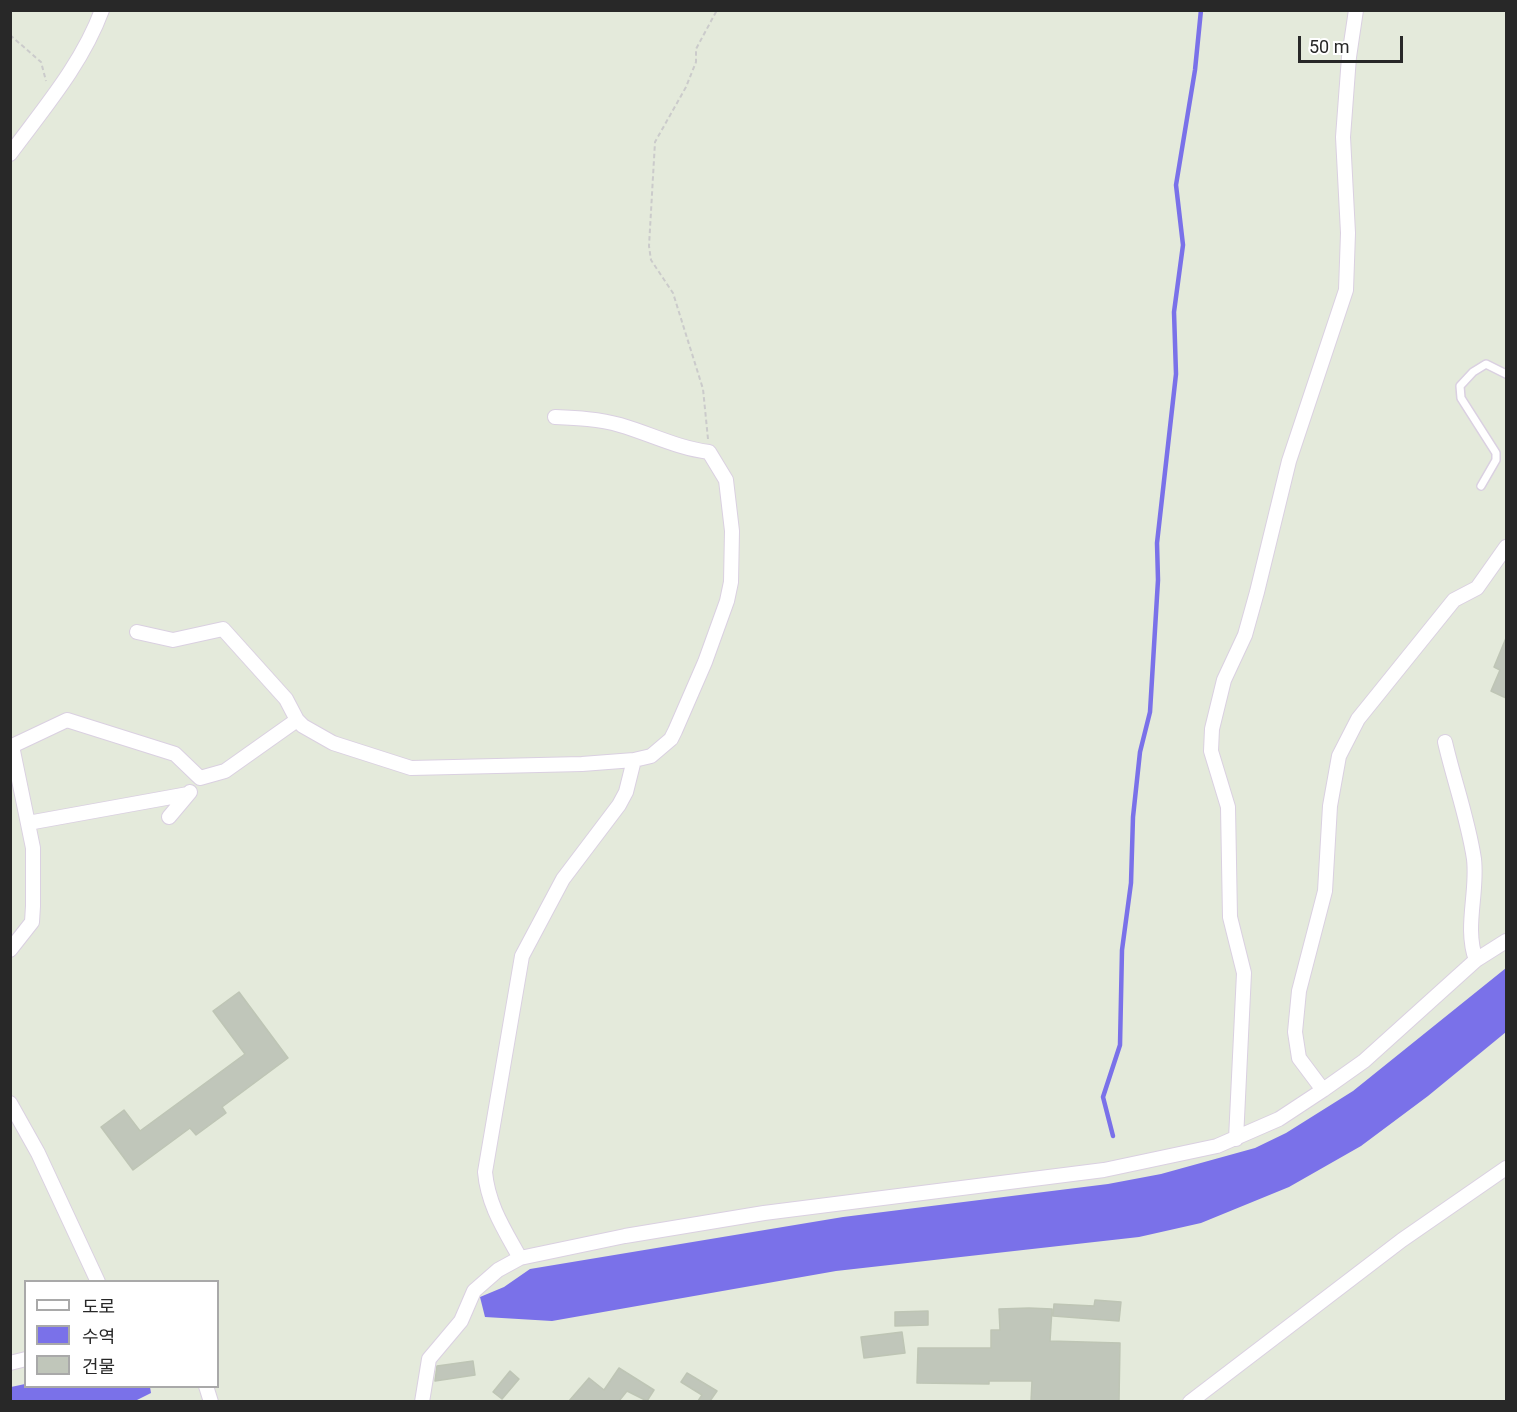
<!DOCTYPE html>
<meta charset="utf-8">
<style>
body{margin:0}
#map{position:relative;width:1517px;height:1412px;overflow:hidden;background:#e4eadb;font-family:Roboto,"Noto Sans KR",sans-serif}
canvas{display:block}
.frame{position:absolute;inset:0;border:12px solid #282828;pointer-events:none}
.legend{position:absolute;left:24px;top:1280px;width:195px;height:108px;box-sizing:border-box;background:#fff;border:2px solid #a9a9a9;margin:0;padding:8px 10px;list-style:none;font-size:18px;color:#282828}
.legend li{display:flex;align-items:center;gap:12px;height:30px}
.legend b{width:30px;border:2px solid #a9a9a9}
.scale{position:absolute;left:1298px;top:36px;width:105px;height:27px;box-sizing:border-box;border:3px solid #282828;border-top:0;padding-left:8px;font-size:18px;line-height:21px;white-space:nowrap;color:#282828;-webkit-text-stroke:4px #fff;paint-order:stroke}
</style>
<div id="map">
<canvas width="1517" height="1412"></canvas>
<div class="frame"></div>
<ul class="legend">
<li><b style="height:8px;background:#fff"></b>도로</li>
<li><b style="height:16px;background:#7a71e9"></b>수역</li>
<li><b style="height:16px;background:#c0c6ba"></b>건물</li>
</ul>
<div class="scale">50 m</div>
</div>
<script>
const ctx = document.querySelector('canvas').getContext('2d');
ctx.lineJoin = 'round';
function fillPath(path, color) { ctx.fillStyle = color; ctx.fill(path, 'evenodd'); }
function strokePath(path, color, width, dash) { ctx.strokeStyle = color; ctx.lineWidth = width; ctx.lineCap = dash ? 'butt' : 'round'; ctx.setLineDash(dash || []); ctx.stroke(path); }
const water = new Path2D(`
 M1506,968V1032L1428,1096L1361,1146L1289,1187L1201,1223L1139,1237L836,1271L552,1321L485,1317L480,1297L504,1287L530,1269L843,1217L1108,1184L1161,1174L1255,1148L1286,1133L1353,1091Z
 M25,1384L26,1386L150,1387L151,1393L135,1401H11V1387Z`);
const stream = new Path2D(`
 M1113,1136L1103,1097L1120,1045L1122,950L1131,883L1133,817L1140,752L1150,712L1158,580L1157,543L1176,374L1174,312L1183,245L1176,185L1195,70L1201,10`);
const building = new Path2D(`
 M1506,638V698L1491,691L1500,670L1494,667Z
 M239,992L288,1058L222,1107L226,1113L196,1135L190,1128L133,1170L101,1127L124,1110L140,1131L245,1054L213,1011Z
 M1095,1300L1121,1302L1119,1321L1053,1316L1054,1304L1094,1306Z
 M1029,1308L1052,1309L1050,1341L1120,1343L1119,1401H1031L1032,1381H989V1384L917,1383L918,1348H991V1330H1000L999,1309Z
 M928,1311V1325L895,1326V1312Z
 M902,1332L905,1353L864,1358L861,1337Z
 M473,1361L475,1375L435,1381L437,1366Z
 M619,1368L654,1390L647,1401L627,1391L619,1401H569L589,1378L604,1390Z
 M510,1371L519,1379L502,1399L493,1392Z
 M687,1373L717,1391L710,1401H698L702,1395L681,1382Z`);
const path = new Path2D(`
 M10,35L41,62L46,81
 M708,439L703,389L673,293L651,260L649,246L655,142L686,87L696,62V49L717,10`);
const lane = new Path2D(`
 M1481,486L1496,460V453L1461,398L1460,386L1473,372L1486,364L1506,374`);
const street = new Path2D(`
 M10,154C44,108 82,64 102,10
 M137,632L173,640L223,629L286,699L297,720L303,726L333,743L411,768L582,764L634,760L651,756L671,739L675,731L705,662L727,601L731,582L732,531L726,480L709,452C677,448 651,434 620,425C599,419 577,418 555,417
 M1445,742C1454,781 1468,819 1474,859C1478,893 1464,927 1476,960
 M169,817L190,792
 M28,823L188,794
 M10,950L32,922L33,906V848L12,746L67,720L175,754L200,778L225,771L297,720
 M1323,1090L1299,1058L1295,1032L1299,991L1325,891L1330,806L1339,756L1358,719L1454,600L1477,588L1506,547
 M10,1103L38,1153L98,1282
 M1236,1139L1244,973L1230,917L1228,807L1211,751L1212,729L1224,680L1245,635L1257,592L1289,461L1346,290L1348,233L1343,137L1349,57L1356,10
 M520,1258C504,1229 488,1205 485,1172L522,956L563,879L619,805L626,792L634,760
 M10,1363L26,1359
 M206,1386L211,1402
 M422,1402L429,1359L461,1321L474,1291L498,1270L520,1258L625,1236L764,1213L1104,1170L1217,1146L1279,1119L1323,1090L1364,1061L1476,960L1506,941
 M1190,1402L1402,1240L1506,1168`);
fillPath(water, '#7a71e9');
strokePath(stream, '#7a71e9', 4.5);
fillPath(building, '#c0c6ba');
strokePath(building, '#bec5b5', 1.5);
strokePath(lane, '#dad0e1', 10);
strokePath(street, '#dad0e1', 16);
strokePath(path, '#cbcbcb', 2, [4.5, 3]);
strokePath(lane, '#fff', 7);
strokePath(street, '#fff', 14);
</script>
